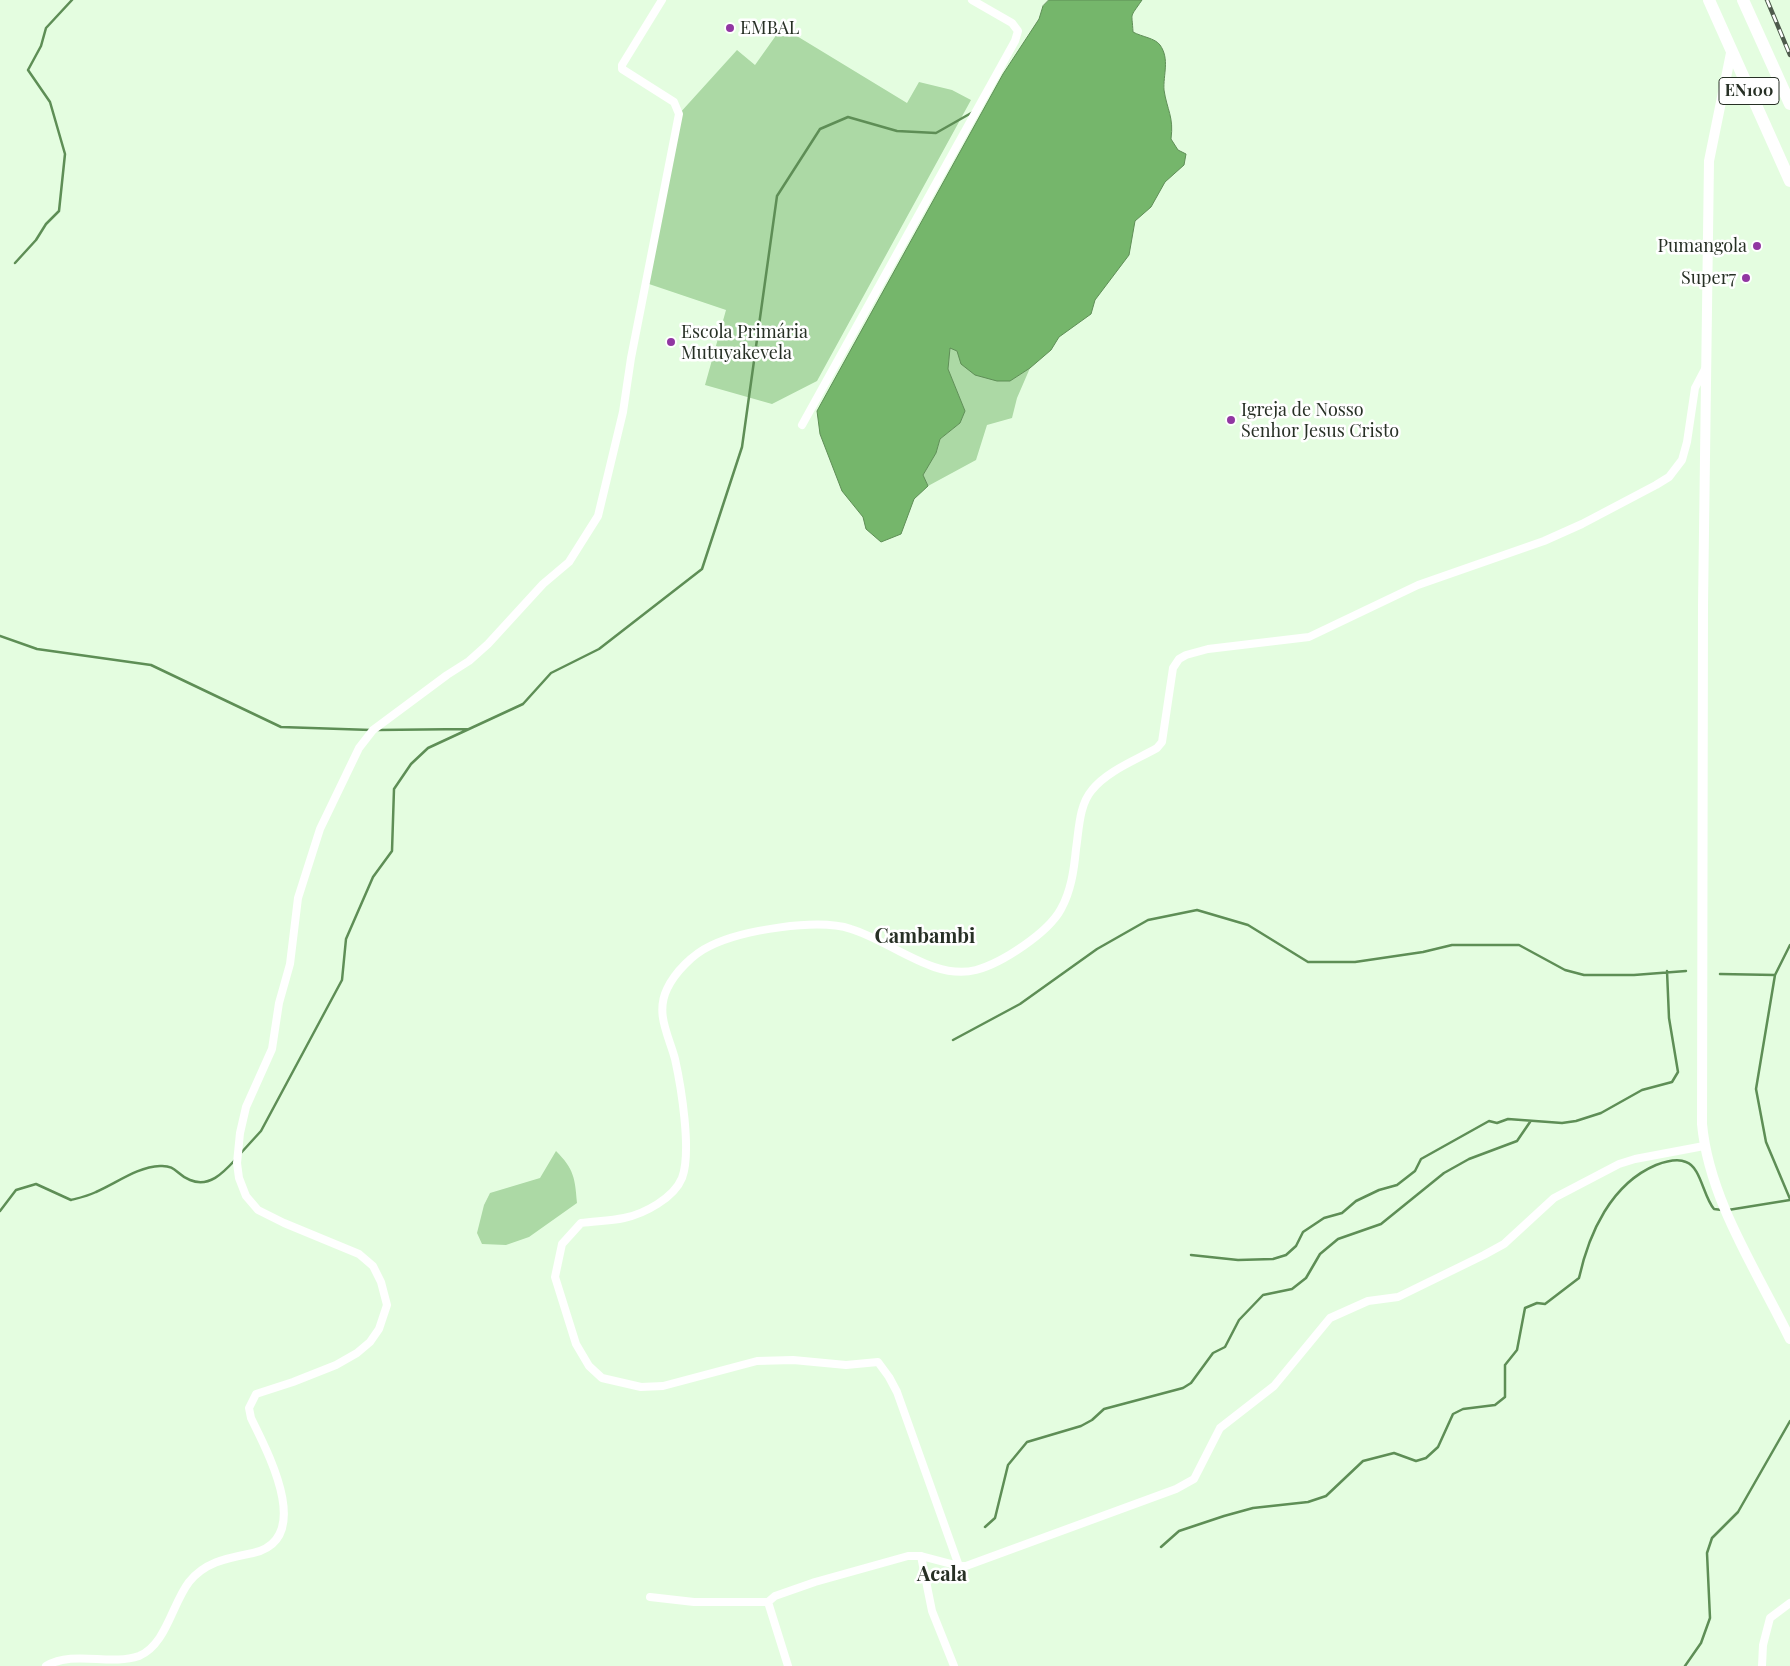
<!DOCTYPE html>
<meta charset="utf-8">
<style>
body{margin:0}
canvas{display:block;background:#e4fde0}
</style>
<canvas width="1790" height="1666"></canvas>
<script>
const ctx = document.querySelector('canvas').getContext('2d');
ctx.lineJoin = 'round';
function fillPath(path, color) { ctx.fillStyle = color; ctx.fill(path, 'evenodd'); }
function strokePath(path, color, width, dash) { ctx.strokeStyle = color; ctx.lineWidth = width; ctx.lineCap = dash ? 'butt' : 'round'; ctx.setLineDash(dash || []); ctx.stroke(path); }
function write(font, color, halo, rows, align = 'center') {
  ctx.font = font + ' "Playfair Display",serif'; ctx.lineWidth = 5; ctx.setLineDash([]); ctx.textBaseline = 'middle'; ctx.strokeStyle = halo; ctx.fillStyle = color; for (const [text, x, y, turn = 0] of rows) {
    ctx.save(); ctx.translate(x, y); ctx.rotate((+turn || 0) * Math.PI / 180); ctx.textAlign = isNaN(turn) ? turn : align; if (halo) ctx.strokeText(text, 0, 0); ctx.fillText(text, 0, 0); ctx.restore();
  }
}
const green = new Path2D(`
 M782,27L907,103L919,82L952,90L971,100L817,381L772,404L705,385L726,310L646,283L679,114L737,50L755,65Z
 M950,347L957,351C966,378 985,376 1010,381L1030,368L1017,398L1012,418L987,425L976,460L928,486L923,475L936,453L940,439L960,423L965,411L948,369Z
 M556,1151C574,1169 575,1178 577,1203L529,1237L506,1245L482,1244L477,1233L484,1205L490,1193L540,1178Z`);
const water = new Path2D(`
 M1049,0H1142C1129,19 1132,11 1133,32C1142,37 1155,38 1160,45C1170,59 1163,75 1164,90C1167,110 1174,117 1171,139L1178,150L1186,154L1184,165L1165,182L1151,207L1135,221L1129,255L1095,300L1091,314L1059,337L1051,350L1030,368L1010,381H997L975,375L961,364L957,351L950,348L948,369L965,411L960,423L940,439L936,453L923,475L928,486L914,499L901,534L881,542L866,529L863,517L842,491L820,434L817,411L1003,74L1039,19L1043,6Z`);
const stream = new Path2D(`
 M15,263L36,240L46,224L59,211L65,154L50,102L28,70L41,46L46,28L72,0
 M0,636L37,649L151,665L281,727L371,730
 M377,730L469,729
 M1790,945L1775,975L1756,1089L1766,1142L1790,1199
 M1720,974L1775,975
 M953,1040L1020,1004L1097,949L1148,920L1197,910L1248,925L1308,962H1355L1423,952L1452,945H1519L1565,970L1584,975H1634L1686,971
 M240,1154L261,1131L342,980L346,939L373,877L392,851L394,789L411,764L428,748L523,704L551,673L599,649L702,569L742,447L777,196L820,129L848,117L897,131L936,133L973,112
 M1728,1210L1790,1200
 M0,1211L16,1190L36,1184L71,1200C79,1198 88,1196 96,1192C117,1183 137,1167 160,1166C177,1165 176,1175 190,1180C209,1188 223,1173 235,1160
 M1191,1255L1238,1260L1273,1259L1286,1255L1296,1246L1303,1232L1324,1218L1342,1213L1356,1201L1379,1190L1397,1185L1415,1171L1421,1159L1489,1121L1497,1123L1508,1119L1562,1123L1576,1121L1601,1113L1642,1090L1672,1082L1678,1072L1669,1018L1667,971
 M985,1527L995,1518L1008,1465L1027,1442L1081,1426L1092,1420L1104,1409L1183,1388L1191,1383L1213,1353L1225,1347L1239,1320L1263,1295L1292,1289L1306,1278L1320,1254L1338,1239L1381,1224L1444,1173L1469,1159L1517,1141L1530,1122
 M1161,1547L1179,1531L1224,1516L1253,1508L1308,1502L1326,1496L1363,1461L1394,1453L1416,1461L1426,1458L1438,1447L1453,1414L1463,1409L1495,1405L1505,1397V1365L1517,1350L1525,1308L1537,1303L1545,1304L1579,1278C1589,1233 1611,1184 1656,1165C1664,1162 1677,1158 1686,1162C1701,1167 1703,1196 1714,1209L1722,1210
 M1685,1666L1701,1643L1710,1618L1707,1553L1712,1538L1738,1512L1790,1421`);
const minor = new Path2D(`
 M802,425L1015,41L1018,31L1012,23L972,0
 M1704,1146L1635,1159L1619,1164L1554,1198L1504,1244L1484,1255L1398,1297L1368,1301L1330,1318L1274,1386L1220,1428L1194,1479L1176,1489L966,1566H959L897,1392L889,1377L878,1362L846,1365L793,1360L757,1361L663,1386L641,1387L602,1378L589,1366L576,1344L555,1277L562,1244L581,1223C595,1221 610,1221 624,1218C644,1214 674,1198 682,1178C692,1152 681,1086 675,1059C669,1036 655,1014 667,989C675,972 693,954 710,946C742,930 818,918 851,929C891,941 934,981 976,970C1002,963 1048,933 1061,909C1071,891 1074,870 1076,849C1079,830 1079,805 1092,790C1107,771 1136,760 1157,748L1162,742L1173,668L1179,659L1186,655L1208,649L1309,637L1418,585L1544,541L1582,524L1656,485L1669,477L1682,460L1687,442L1695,388L1705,369
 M921,1556L932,1611L954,1666
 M650,1597L694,1602H768L775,1596L815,1582L908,1556H921L959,1566
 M768,1602L788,1666
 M46,1666C74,1650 109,1666 139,1656C166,1645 172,1604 189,1582C206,1561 229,1558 253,1553C315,1539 267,1451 251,1418L249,1408L256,1394L293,1382L336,1365L357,1353L370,1342L379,1329L387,1305L381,1282L373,1266L359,1254L284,1223L258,1210L246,1196L239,1178L237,1163L240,1133L246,1107L272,1049L279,1003L290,964L298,898L320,829L359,748L373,730L447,675L469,661L488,644L543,584L569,562L598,516L623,412L631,358L679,114L674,102L622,69V65L662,0
 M1762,1666L1763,1645L1770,1618L1790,1603`);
const tertiary = new Path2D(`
 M1731,53L1709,161L1703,605L1702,1124C1709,1200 1757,1271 1790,1339`);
const trunk = new Path2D(`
 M1709,0L1790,181
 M1743,0L1790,104`);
const rail = new Path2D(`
 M1767,0L1790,55`);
const markers = [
 [730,28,5,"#9137a2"],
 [1757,246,5,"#9137a2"],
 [1746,278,5,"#9137a2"],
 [671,342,5,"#9137a2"],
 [1231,420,5,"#9137a2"]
];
const shields = [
 [1749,91,60]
];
const shieldNames = [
 ["EN100",1749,91]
];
const poiNames = [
 ["EMBAL",740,28],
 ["Pumangola",1747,246,"right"],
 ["Super7",1736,278,"right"],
 ["Escola Primária",681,332],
 ["Mutuyakevela",681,353],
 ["Igreja de Nosso",1241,410],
 ["Senhor Jesus Cristo",1241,431]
];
const quarterNames = [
 ["Cambambi",925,937],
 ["Acala",942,1575]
];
fillPath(green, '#acd9a5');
fillPath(water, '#75b66b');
strokePath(water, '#5e8e56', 1);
strokePath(stream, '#5e8e56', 2.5);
strokePath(minor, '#fff', 8);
strokePath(tertiary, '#fff', 10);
strokePath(trunk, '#fff', 12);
strokePath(rail, '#4e5b4c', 4.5);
strokePath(rail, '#fff', 2.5, [8]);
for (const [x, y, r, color] of markers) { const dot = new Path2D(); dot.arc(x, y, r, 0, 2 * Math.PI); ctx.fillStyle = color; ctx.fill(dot); strokePath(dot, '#fff', 2); }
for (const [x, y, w] of shields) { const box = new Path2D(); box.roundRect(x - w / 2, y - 13.5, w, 27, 4); ctx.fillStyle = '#fff'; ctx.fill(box); strokePath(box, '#273025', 1); }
write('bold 16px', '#273025', null, shieldNames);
write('18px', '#273025', '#fff', poiNames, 'left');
write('bold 20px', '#273025', '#fff', quarterNames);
</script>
